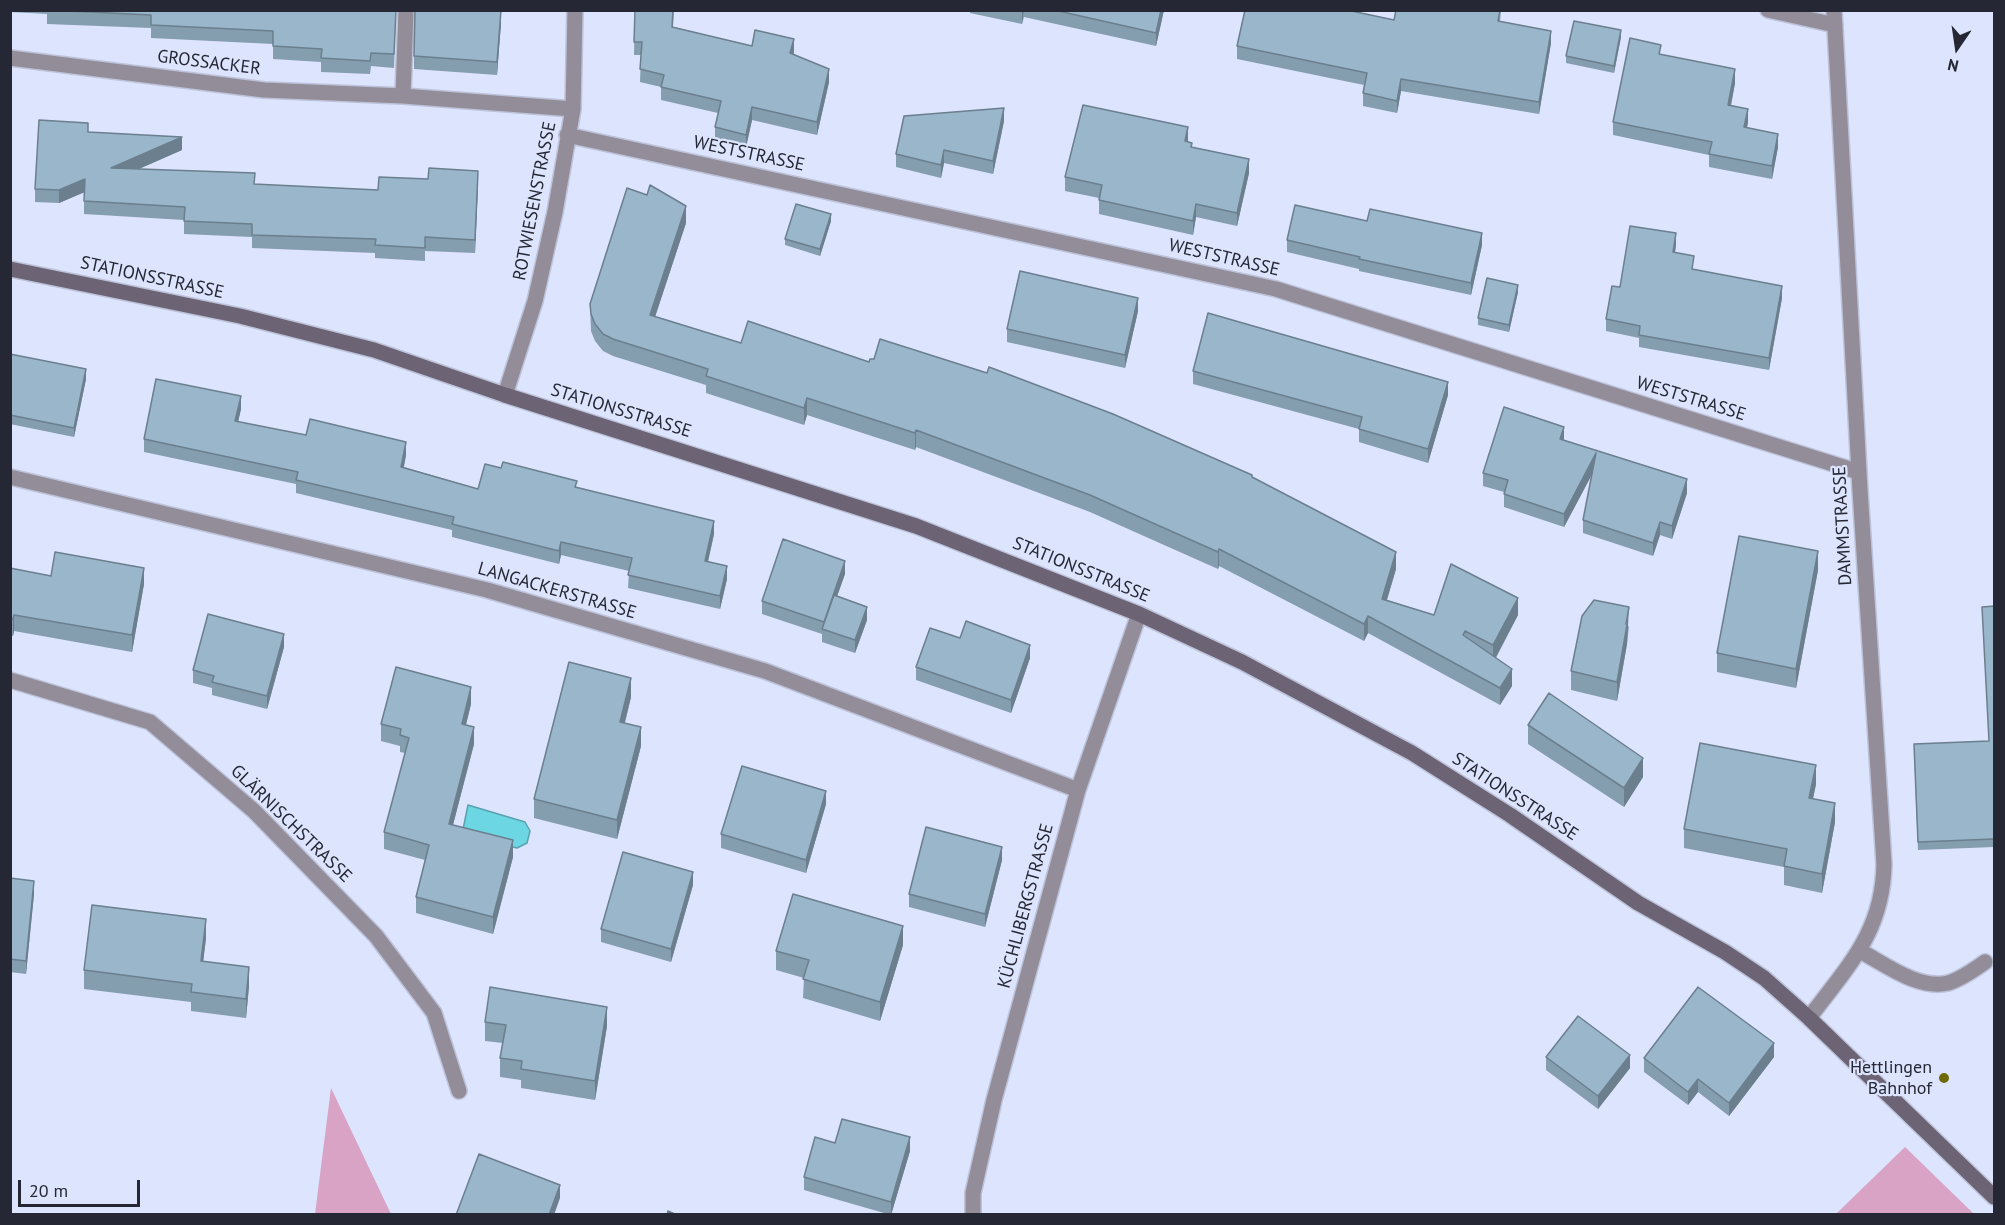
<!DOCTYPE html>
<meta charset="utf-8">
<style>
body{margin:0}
#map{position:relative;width:2005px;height:1225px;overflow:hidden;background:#dde4fd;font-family:"PT Sans",sans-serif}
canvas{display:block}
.frame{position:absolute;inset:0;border:12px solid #252834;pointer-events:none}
.north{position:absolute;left:1927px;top:18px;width:60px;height:60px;-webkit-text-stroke:4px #dde4fd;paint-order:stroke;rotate:193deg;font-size:16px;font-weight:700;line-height:24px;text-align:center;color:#252834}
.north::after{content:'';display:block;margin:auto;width:21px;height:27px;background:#252834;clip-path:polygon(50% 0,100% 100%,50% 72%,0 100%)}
.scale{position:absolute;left:18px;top:1180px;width:122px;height:27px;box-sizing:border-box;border:3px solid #252834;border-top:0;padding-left:8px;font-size:18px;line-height:21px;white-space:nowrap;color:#252834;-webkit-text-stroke:4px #dde4fd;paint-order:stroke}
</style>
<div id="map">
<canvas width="2005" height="1225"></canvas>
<div class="frame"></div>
<div class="north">N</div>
<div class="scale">20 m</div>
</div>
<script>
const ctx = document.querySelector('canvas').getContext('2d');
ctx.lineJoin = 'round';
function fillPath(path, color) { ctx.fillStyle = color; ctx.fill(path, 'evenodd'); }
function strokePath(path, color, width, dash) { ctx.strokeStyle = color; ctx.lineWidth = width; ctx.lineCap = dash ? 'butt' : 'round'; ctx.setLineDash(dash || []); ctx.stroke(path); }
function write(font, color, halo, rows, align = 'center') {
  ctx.font = font + ' "PT Sans",sans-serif'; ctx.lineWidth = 4.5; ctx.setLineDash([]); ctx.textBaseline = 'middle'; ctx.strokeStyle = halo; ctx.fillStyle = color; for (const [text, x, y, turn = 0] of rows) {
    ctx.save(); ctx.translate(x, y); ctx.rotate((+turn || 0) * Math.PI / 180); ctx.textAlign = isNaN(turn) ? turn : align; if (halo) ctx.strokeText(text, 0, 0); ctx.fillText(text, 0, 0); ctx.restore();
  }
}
const green = new Path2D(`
 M331,1088L391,1214H315Z
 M1905,1147L1974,1214H1836Z`);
const water = new Path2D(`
 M468,805L525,822L530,831L527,843L517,848L462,834Z`);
const lane = new Path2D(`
 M1860,951C1885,964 1918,990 1948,983C1961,979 1974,970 1985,962`);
const street = new Path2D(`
 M1768,10L1835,25
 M10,58L264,90L403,96L573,109
 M403,96L406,10
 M567,135L1276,289L1859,472
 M505,395L535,301L555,212L573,109L575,10
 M10,477L487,590L765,671L1078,790
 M10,680L150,722L254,811L376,936L434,1013L459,1091
 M1809,1018C1848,966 1883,932 1884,864L1860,490L1834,10
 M973,1214V1193L994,1100L1078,790L1139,614`);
const secondary = new Path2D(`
 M10,269L240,316L374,350L505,395L916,526L1139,614L1242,662L1412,753L1510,815L1638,903L1725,952L1764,978L1809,1018L1994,1197`);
const wall = new Path2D(`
 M10,10H396L394,68L371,66L370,74L321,72V62L273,59V44L151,38V28L47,24V14L10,12Z
 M635,10H674L673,27L752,46L794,52L793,54L829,82L817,135L752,120L746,147L715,140V127L718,113L661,100V87L640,82L641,55H634Z
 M970,10H1164L1156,46L1024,17L1022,24L970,13Z
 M1501,10L1500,22L1551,43L1539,114L1401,91L1397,113L1363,106V93L1364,85L1237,59V46L1394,20Z
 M501,23L497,75L414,69V56Z
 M1621,37L1614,73L1566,63V56Z
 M1661,54L1735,83L1731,106L1748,122L1747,128L1778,147L1772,179L1709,167V155L1613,135V122Z
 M1004,121L993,174L944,163L941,178L896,167V154Z
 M88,132L182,150L139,169L255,184L378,190L478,184L475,253L425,251V261L375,258V253L252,248V237L184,234V220L84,214V192L59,203L35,202V189Z
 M1188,142L1192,147L1249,173L1237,226L1196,217L1193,235L1099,214V198L1065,191V177Z
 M831,221L820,256L785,245V239Z
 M1367,221L1482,245L1471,295L1359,271V269L1287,252V240Z
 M686,223L655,317L741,343L869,362L1252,477L1396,569L1387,600L1434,615H1518L1496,658L1512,686L1500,705L1368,633L1364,641L1219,566L1218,569L1090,512L916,447L915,450L807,415L804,425L706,393V385L613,356L603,351L595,341L591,331L590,304Z
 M1676,245L1675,252L1694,270L1782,298L1769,370L1639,347V338L1606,331V319L1620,287Z
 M1518,292L1509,332L1478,325V318Z
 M1138,311L1125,368L1007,342V329Z
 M10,354L86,379L74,437L10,424Z
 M1193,371L1448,395L1428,463L1359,442V429L1193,384Z
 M241,409L238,422L406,455L404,467L478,489L577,487L714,534L708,562L727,579L720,609L628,588L629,571L561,555L559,564L452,537V530L296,493V484L144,452V439Z
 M1564,440L1687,493L1672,539L1660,535L1653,556L1583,533V520L1592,474L1564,527L1504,507V492L1483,486V473Z
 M10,568L51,576L144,584L132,652L14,631L13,636L10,635Z
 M1818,570L1796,688L1717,672V653Z
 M845,574L837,596L867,620L855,653L822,642V634L762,614V601Z
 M1629,626L1627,644L1617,701L1571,690V671Z
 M960,638L1030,658L1011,713L916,680V667Z
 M284,647L267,709L212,695V688L193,683V670Z
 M631,697L625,723L641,746L617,839L534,818V799Z
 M471,704L466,725L474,744L453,825L513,857L493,934L416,913V897L425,860L384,849V832L405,753L400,752V746L381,741V724Z
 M1528,725L1643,777L1624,807L1528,744Z
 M1989,741L1994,847L1918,850L1914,752Z
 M1816,784L1813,799L1835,822L1822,893L1784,885V867L1684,848V829Z
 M826,804L806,873L721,848V834Z
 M1002,860L985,927L909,907V894Z
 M10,878L34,894L26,974L10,972Z
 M693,885L671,962L601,942V929Z
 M206,938L203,961L249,986L246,1018L191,1011V1002L84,989V970Z
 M903,945L880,1021L803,998L804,978L776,970V951Z
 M485,1022L607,1026L595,1100L521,1088V1080L500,1077V1058L503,1043L485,1041Z
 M1546,1057L1630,1068L1598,1109L1546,1070Z
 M1774,1057L1729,1116L1698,1092L1688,1105L1644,1072V1058Z
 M835,1143L910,1151L891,1215L804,1190V1177Z`);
const shadedWall = new Path2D(`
 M501,10V23L497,75V62Z
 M1022,10H1024L1022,24Z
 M1161,10H1164L1156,46V33Z
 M1621,30V37L1614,73V66Z
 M1551,31V43L1539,114V102Z
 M794,39V52L790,66V53Z
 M829,69V82L817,135V122Z
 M1735,69V83L1728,119V105Z
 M1401,79V91L1397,113V101Z
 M752,107V120L746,147V135Z
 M1004,108V121L993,174V161Z
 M1748,109V122L1744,140V127Z
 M1188,127V141L1185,154V141Z
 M1778,134V147L1772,179V166Z
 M182,137V150L111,181V168Z
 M944,150V163L941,178V165Z
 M1249,159V173L1237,226V213Z
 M478,171V184L475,253V240Z
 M85,179V192L59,203V190Z
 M1196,204V217L1193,235V221Z
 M686,206V223L650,332V315Z
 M831,214V221L820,256V249Z
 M1482,233V245L1471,295V283Z
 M1676,233V245L1673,265V252Z
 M1518,285V292L1509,332V325Z
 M1782,286V298L1769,370V358Z
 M1138,298V311L1125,368V355Z
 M86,369V379L74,437V428Z
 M1448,382V395L1428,463V449Z
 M241,396V409L235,435V421Z
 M807,398V415L804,425V408Z
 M1564,427V440L1560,439Z
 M916,430V447L915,450V433Z
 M406,442V455L401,480V467Z
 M1596,453V467L1564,527V514Z
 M1687,479V493L1672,539V526Z
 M714,521V534L705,574V561Z
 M1660,522V535L1653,556V543Z
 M561,542V555L559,564V551Z
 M1219,549V566L1218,569V552Z
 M1818,551V570L1796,688V669Z
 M1396,552V569L1382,616V599Z
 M845,561V574L825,630L824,622Z
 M727,566V579L720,609V596Z
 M144,568V584L132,652V635Z
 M1518,598V615L1493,662V645Z
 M867,607V620L855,653V640Z
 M1629,607L1627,644L1617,701V682Z
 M14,615V631L13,636V619Z
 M1368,616V633L1364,641V624Z
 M284,634V647L267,709V696Z
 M1030,645V658L1011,713V700Z
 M1512,669V686L1500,705V688Z
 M631,678V697L620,741V722Z
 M471,687V704L462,740V724Z
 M474,727V744L449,840V824Z
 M641,727V746L617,839V820Z
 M1643,758V777L1624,807V788Z
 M1816,765V784L1809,817V798Z
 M826,791V804L806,873V860Z
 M1835,803V822L1822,893V874Z
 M513,840V857L493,934V917Z
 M1002,847V860L985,927V914Z
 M693,872V885L671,962V949Z
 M34,881V894L26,974V961Z
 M206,919V938L201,980V961Z
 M903,926V945L880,1021V1002Z
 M249,967V986L246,1018V999Z
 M607,1007V1026L595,1100V1081Z
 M1774,1043V1057L1729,1116V1103Z
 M1630,1055V1068L1598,1109V1096Z
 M1698,1079V1092L1688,1105V1092Z
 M910,1137V1151L891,1215V1202Z
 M560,1185V1198L554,1215H549Z`);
const building = new Path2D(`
 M49,10H396L394,54L371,53L370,61L321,58L322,49L273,46V31L151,25V15Z
 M415,10H501L497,62L414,56Z
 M635,10H673L672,27L752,46L755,30L794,39L790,53L829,69L817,122L752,107L746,135L715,127L721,101L661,87L664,75L640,69L642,42H634Z
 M1054,10H1161L1156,33Z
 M1245,10H1347L1394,20L1396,10H1500L1498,21L1551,31L1539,102L1401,79L1397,101L1363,93L1367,73L1237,46Z
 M1574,21L1621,30L1614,66L1566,56Z
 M1630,38L1661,45L1659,54L1735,69L1728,105L1748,109L1744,127L1778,134L1772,166L1709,154L1712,142L1613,122Z
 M1083,105L1188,127L1185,141L1192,143L1191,147L1249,159L1237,213L1196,204L1193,221L1099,200L1102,185L1065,177Z
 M1004,108L993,161L944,150L941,165L896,154L904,116Z
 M39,120L88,123V132L182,137L111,168L255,173L254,184L378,190L379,177L428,179L429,168L478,171L475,240L425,237V248L375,245L376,239L252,235V224L184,221L185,207L84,201L85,179L59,190L35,189Z
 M650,185L686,206L650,315L741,343L748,321L869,362L870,359H874L880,339L987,373L989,367L1113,414L1252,475V477L1396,552L1382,599L1434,615L1451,564L1518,598L1493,645L1465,631L1463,635L1512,669L1500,688L1368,616L1364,624L1219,549L1218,552L1090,495L916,430L915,433L807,398L804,408L706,376L708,369L613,339L603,334L595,324L591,314L590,304L627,188L647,195Z
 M796,204L831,214L820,249L785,239Z
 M1295,205L1367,221L1370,209L1482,233L1471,283L1359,259L1360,257L1287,240Z
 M1630,226L1676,233L1673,252L1694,256L1692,269L1782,286L1769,358L1639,335L1640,326L1606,319L1612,286L1620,287Z
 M1020,271L1138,298L1125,355L1007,329Z
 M1487,278L1518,285L1509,325L1478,318Z
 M1208,313L1448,382L1428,449L1359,429L1362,417L1193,371Z
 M10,354L86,369L74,428L10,415Z
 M156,379L241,396L235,421L306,435L310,419L406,442L401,467L478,489L485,464L501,468L503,462L577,481L575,487L714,521L705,561L727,566L720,596L628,575L632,558L561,542L559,551L452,524L454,517L296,480L298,472L144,439Z
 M1504,407L1564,427L1560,439L1687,479L1672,526L1660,522L1653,543L1583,520L1596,453L1564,514L1504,494L1508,480L1483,473Z
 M1739,536L1818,551L1796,669L1717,653Z
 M783,539L845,561L824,622L762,601Z
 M55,552L144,568L132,635L14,615L13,619H10V568L51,576Z
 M834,595L867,607L855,640L822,629Z
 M1594,600L1629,607L1626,624L1627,625L1617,682L1571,671L1582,616Z
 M1995,606V848L1994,839L1918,842L1914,744L1989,741L1982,607Z
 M208,614L284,634L267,696L212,682L214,676L193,670Z
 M966,621L1030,645L1011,700L916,667L930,628L960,638Z
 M569,662L631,678L620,722L641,727L617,820L534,799Z
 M396,667L471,687L462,724L474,727L449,824L513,840L493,917L416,897L429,845L384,832L409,738L400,735L401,729L381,724Z
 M1549,693L1643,758L1624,788L1528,725Z
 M1700,743L1816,765L1809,798L1835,803L1822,874L1784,866L1787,849L1684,829Z
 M742,766L826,791L806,860L721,834Z
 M926,827L1002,847L985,914L909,894Z
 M623,852L693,872L671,949L601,929Z
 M10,878L34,881L26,961L10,959Z
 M793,894L903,926L880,1002L803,979L809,960L776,951Z
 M92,905L206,919L201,961L249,967L246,999L191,992L192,984L84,970Z
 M490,987L607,1007L595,1081L521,1069L522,1061L500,1058L506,1025L485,1022Z
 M1698,987L1774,1043L1729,1103L1698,1079L1688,1092L1644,1058Z
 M1578,1016L1630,1055L1598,1096L1546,1057Z
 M842,1119L910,1137L891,1202L804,1177L815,1137L835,1143Z
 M479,1154L560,1185L549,1215H456Z
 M668,1211L677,1215H667Z`);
const markers = [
 [1944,1078,6,"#6f6a05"]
];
const streetNames = [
 ["GROSSACKER",209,63,7],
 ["WESTSTRASSE",749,154,12],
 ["ROTWIESENSTRASSE",535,201,-79],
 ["WESTSTRASSE",1224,258,13],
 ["STATIONSSTRASSE",152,278,12],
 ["WESTSTRASSE",1691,399,17],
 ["STATIONSSTRASSE",621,411,17],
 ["DAMMSTRASSE",1843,526,-93],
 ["STATIONSSTRASSE",1081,570,22],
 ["LANGACKERSTRASSE",557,591,16],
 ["STATIONSSTRASSE",1515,797,33],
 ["GLÄRNISCHSTRASSE",291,824,44],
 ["KÜCHLIBERGSTRASSE",1026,906,-75]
];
const poiNames = [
 ["Hettlingen",1932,1068],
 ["Bahnhof",1932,1089]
];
fillPath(green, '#d8a3c5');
fillPath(water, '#6dd6e3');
strokePath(water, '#57a2ae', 1.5);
strokePath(lane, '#bcc2d9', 18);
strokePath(street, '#bcc2d9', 18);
strokePath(secondary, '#bcc2d9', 18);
strokePath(lane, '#938d99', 15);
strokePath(street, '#938d99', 15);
strokePath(secondary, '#6c6375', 15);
fillPath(wall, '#849daf');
fillPath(shadedWall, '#6b7f8e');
fillPath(building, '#99b6cb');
strokePath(building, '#6b7f8e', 1.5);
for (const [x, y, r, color] of markers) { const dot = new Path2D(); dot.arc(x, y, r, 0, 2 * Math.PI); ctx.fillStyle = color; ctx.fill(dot); strokePath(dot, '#dde4fd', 2); }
write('18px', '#252834', '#dde4fd', streetNames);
write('18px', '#252834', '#dde4fd', poiNames, 'right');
</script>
